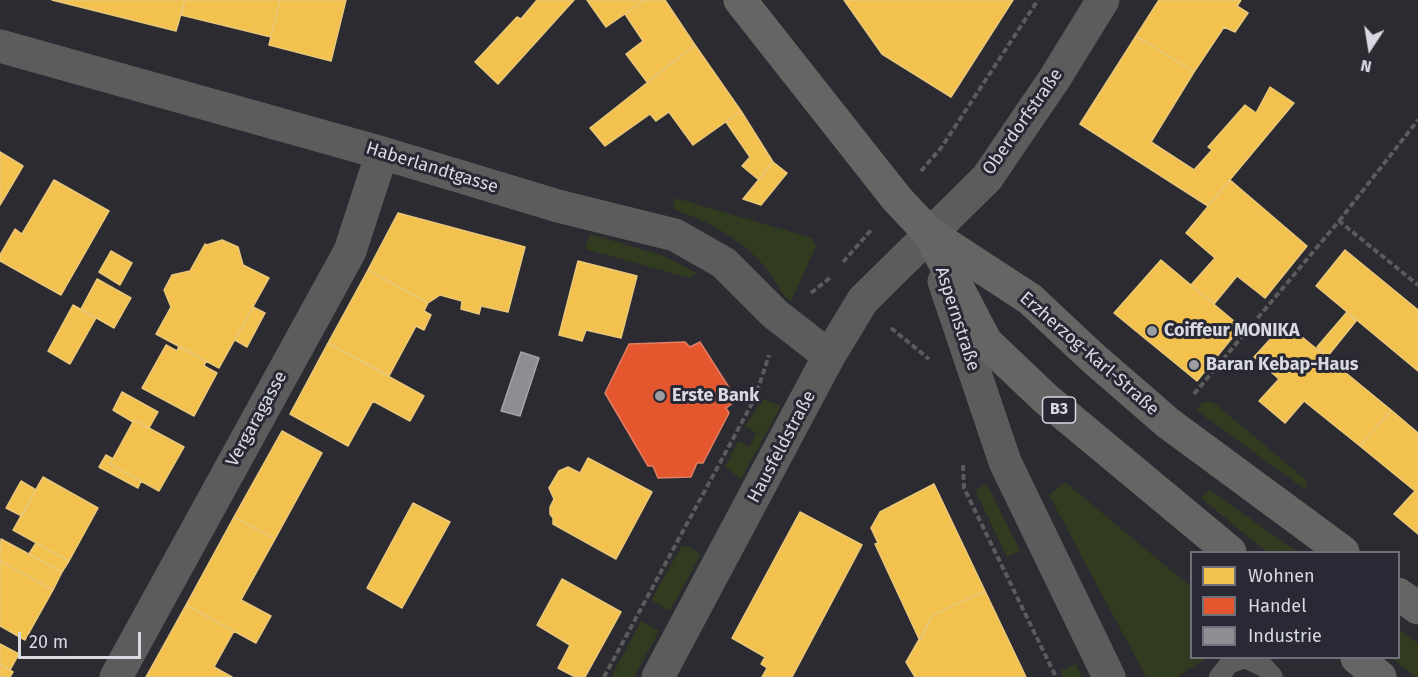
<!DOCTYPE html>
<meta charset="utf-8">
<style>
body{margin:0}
#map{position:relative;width:1418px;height:677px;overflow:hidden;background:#2b2b31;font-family:"Fira Sans",sans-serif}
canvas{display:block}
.legend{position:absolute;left:1190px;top:551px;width:210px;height:108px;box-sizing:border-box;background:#282934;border:2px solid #6f7079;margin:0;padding:8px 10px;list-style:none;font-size:18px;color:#d9dae1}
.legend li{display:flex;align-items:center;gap:12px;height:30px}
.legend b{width:30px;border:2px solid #6f7079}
.north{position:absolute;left:1340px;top:18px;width:60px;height:60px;-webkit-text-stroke:4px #282934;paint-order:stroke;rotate:192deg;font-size:16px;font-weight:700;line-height:24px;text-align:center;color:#d9dae1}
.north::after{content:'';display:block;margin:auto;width:21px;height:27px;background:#d9dae1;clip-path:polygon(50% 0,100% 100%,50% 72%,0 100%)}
.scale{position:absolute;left:18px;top:632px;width:123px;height:27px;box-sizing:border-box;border:3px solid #d9dae1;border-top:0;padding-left:8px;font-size:18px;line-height:21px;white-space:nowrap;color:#d9dae1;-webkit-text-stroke:4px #282934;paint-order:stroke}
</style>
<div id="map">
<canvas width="1418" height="677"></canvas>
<ul class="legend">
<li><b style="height:16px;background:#f2c14e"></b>Wohnen</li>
<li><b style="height:16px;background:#e4572e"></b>Handel</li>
<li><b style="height:16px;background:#8d8d92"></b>Industrie</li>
</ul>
<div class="north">N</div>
<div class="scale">20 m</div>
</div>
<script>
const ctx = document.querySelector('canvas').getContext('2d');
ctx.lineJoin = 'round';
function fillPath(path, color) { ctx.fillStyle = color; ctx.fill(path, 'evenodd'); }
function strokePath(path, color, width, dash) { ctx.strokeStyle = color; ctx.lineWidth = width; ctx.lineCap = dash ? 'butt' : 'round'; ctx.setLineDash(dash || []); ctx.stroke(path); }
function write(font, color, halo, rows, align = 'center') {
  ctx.font = font + ' "Fira Sans",sans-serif'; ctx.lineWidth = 6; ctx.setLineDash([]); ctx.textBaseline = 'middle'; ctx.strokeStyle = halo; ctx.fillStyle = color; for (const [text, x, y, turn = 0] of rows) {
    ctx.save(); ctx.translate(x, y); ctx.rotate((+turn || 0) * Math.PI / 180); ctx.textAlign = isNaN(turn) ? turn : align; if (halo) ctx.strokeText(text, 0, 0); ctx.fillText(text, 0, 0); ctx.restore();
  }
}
const green = new Path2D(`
 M676,198L812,238L816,246L791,302C780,294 775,279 766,268C743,240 709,221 675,210L673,206Z
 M590,234L664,256L697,273L691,277H686L585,249Z
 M763,399L781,406L741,479L725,467L738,441L749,447L756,433L745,426Z
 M1211,401L1216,404L1308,482L1306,490L1196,410L1202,403Z
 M1065,482L1191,587L1192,658H1206L1177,677H1146L1049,495Z
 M987,484L1020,551L1007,557L975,490Z
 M1210,490L1297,552H1267L1201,498Z
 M682,546H687L701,554L670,611L651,600Z
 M641,621L659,631L634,677H611Z
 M1399,630L1418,643V677H1415L1392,658H1398Z
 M1076,664L1082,677H1063L1060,671Z`);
const homes = new Path2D(`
 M52,0H185L176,31Z
 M185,0H280L271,37L181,15Z
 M280,0H346L331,61L269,45Z
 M537,0H574L498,84L475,62L517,17L521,19Z
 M587,0H645L606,27Z
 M645,0H665L695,45L647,82L626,54L643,41L625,14Z
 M844,0H1013L951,97L882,54Z
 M1159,0H1241L1237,6L1248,13L1235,32L1224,27L1194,72L1136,36Z
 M1136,36L1194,72L1151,142L1194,170L1212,150L1208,147L1245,105L1256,113L1270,87L1294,103L1208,206L1080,124Z
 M695,45L741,111L693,145L669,112L656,121L650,114L605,146L590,128Z
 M741,111L773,162L759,180L742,166L750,157L726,122Z
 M0,152L23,166L0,205Z
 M773,162L787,173L761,205L743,199Z
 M54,180L109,211L61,295L0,261V255L15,229L22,234Z
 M1230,180L1307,246L1265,298L1237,276L1214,304L1191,285L1215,258L1186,233Z
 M398,213L525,247L508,312L481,306L479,314L461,309L462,301L440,295L428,303L368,270Z
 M222,240L238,247L243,265L269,278L219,368L156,334L171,307L164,290L172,275L190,271L205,244L207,245Z
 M1345,250L1418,310V371L1316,286Z
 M111,251L132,263L120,285L99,272Z
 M1161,260L1241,327L1197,381L1114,313Z
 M578,261L637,276L621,338L586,330L582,341L559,335Z
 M368,270L428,303L424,311L431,315L424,330L416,326L389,376L328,343Z
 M97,279L131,298L114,328L81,309Z
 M73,305L96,318L70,364L48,351Z
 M253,307L265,313L247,347L235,340Z
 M1347,312L1356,321L1327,357L1317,347Z
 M1285,323L1391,410L1360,446L1304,401L1285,423L1259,401L1279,379L1254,357Z
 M328,343L424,396L410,421L373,401L348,446L290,414Z
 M166,345L177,351L179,346L206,361L204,366L217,373L194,416L142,388Z
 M122,392L158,412L149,428L134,420L133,422L113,410Z
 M1391,410L1418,433V534L1394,514L1415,491L1360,446Z
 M134,420L184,447L159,491L110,464Z
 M282,431L322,453L275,539L234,517Z
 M106,455L113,459L110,464L141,481L138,488L99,467Z
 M588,458L652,492L616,559L553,524V518L550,514V507L554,499L549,488L559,471L568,467L580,473Z
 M43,477L98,508L69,561L13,530Z
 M21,481L36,490L22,516L6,508Z
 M934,484L985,591L933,615L920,641L875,544L878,543L871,528L880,512Z
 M413,503L450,522L402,608L367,588Z
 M800,512L862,545L792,677H762L767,668L761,664L765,657L732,638Z
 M234,517L275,539L241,600L271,616L256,643L186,605Z
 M1,539L62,572L53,590L0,561Z
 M36,543L69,561L62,572L29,554Z
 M0,561L53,590L25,640L0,626Z
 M562,579L621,612L585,677H575L558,668L570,645L537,625Z
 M985,591L1026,677H915L906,662L933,615Z
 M186,605L234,631L214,667L232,677H146Z
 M0,644L19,654L10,670L0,664Z
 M0,664L13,672L10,677H0Z`);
const shops = new Path2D(`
 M685,342L690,347L700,342L737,400L726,408L729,413L703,463H697L691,477L658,478L653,466H648L605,393L629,344Z`);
const industry = new Path2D(`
 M521,352L539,358L520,416L501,411Z`);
const path = new Path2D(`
 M921,171L941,148L1038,0
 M1339,221L1418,120
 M843,262L872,229
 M811,293L831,277
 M891,328L929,359
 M1194,394L1339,221L1418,285
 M963,465L964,488L1056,677
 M604,677L755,398L769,355`);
const service = new Path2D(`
 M1219,677L1229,664L1244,658L1264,667L1273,677`);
const minor = new Path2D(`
 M0,46L382,153L558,206L675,235L724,263L775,314L829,356
 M116,677L350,251L382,153`);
const tertiary = new Path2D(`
 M944,281L1005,462L1109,677
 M658,677L829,356L863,300L987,178L1055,78L1103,0`);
const primary = new Path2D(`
 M740,0L897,199L929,233L1030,299L1093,358L1168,423L1343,552
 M930,235L986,342L1046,399L1230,552
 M1398,594L1418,608
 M1357,658L1380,677`);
const markers = [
 [1152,331,6,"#9c9da3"],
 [1194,365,6,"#9c9da3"],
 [660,396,6,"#9c9da3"]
];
const shields = [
 [1059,410,33]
];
const shieldNames = [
 ["B3",1059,410]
];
const streetNames = [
 ["Oberdorfstraße",1023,122,-55],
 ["Haberlandtgasse",432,168,17],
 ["Aspernstraße",957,319,72],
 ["Erzherzog-Karl-Straße",1089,354,41],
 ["Vergaragasse",257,419,-61],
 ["Hausfeldstraße",782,447,-62]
];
const poiNames = [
 ["Coiffeur MONIKA",1164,331],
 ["Baran Kebap-Haus",1206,365],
 ["Erste Bank",672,396]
];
fillPath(green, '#313b1f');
fillPath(homes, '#f2c14e');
strokePath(homes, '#eac87a', 1.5);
fillPath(shops, '#e4572e');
strokePath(shops, '#e17e64', 1.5);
fillPath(industry, '#8d8d92');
strokePath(industry, '#a4a4aa', 1.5);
strokePath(path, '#5b5b5c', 4, [6, 3]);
strokePath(service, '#5b5c5c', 20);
strokePath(minor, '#5b5c5c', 33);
strokePath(tertiary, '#5b5c5c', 33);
strokePath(primary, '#656664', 33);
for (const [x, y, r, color] of markers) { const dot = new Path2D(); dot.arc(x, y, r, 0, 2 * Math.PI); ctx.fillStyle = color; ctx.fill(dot); strokePath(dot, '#282934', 2); }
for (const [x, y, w] of shields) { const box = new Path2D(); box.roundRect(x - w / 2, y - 13, w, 26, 4.5); ctx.fillStyle = '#282934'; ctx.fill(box); strokePath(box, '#d9dae1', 1.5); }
write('bold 16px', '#d9dae1', null, shieldNames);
write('18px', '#d9dae1', '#282934', streetNames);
write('bold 18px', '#d9dae1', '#282934', poiNames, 'left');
</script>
